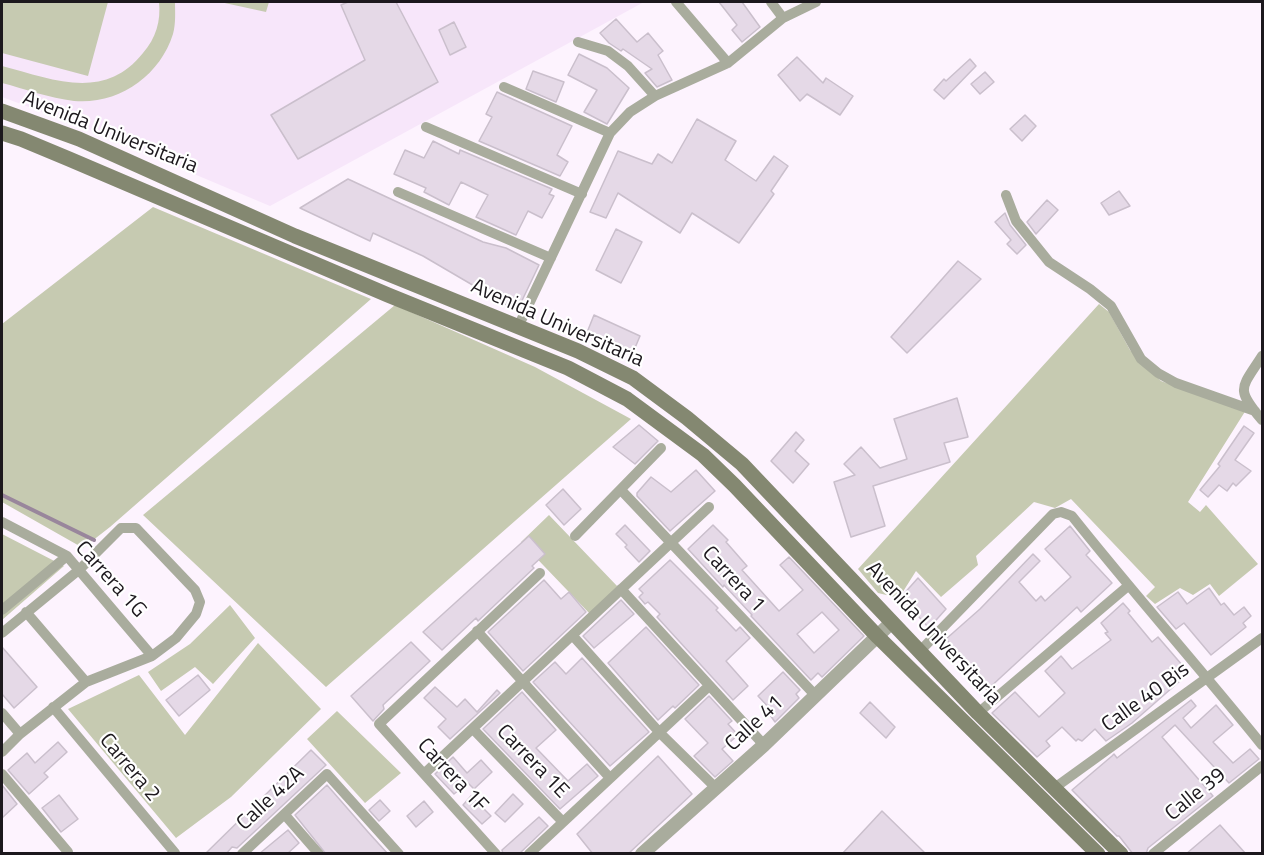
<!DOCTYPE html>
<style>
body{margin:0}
#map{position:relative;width:1264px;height:855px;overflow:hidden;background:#fdf3fe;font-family:"Titillium Web",sans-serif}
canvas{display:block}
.frame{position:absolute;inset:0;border:3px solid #1c181d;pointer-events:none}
</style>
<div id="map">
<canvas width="1264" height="855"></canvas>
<div class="frame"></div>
</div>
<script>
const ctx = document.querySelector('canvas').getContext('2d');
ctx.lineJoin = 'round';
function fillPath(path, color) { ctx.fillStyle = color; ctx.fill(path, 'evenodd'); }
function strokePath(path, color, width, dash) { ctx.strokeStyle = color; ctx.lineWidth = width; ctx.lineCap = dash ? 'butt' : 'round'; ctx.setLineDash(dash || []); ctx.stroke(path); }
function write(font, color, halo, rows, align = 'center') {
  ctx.font = font + ' "Titillium Web",sans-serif'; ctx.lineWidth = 4.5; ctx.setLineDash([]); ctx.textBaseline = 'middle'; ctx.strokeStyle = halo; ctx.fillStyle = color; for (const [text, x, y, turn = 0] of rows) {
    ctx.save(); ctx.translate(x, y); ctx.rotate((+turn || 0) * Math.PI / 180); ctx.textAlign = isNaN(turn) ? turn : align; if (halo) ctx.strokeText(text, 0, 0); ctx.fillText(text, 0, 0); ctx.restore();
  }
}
const built = new Path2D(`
 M2,2H644L270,206L80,126L2,97Z`);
const green = new Path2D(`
 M2,2H108L88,76L2,53Z
 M159,2H175C175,12 176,23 173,34C160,76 118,105 74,101C49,98 25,89 2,83V66C52,79 104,102 143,53C156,38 161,21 159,2Z
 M220,2H269L266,12Z
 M153,207L371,299L110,527L83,548L2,502V324Z
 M1099,304L1109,312L1130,350L1161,381L1229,406L1246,410L1188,502L1200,512L1206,505L1258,564L1219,596L1210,584L1193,595L1180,588L1155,604L1146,596L1155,587L1071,499L1055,508L1034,502L976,556L978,565L941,597L916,571L899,598L878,593L858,569Z
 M395,305L535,367L631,419L326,687L143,515Z
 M549,515L618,587L590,614L521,542Z
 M2,534L64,566L2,620Z
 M230,605L255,638L213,684L195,667L161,691L148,672L190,644Z
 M258,643L321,709L231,797L176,838L68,709L139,675L185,735Z
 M337,711L401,773L365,803L307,739Z`);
const stream = new Path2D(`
 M2,495L94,540`);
const building = new Path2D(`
 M348,2H396L438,82L298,159L271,115L365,60L341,5Z
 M719,2H742L760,27L742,42L732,30L737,25Z
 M616,19L637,42L648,33L663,51L658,55L672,80L657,87L645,73L652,69L623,49L621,51L609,43L600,33Z
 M454,22L466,47L450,55L439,30Z
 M579,54L607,68L629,88L607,124L584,112L597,90L568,75Z
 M797,57L823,83L826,78L853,96L840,115L807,94L800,101L778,75Z
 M970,59L976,66L944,99L934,90L944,79L946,81Z
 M533,71L564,82L556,102L526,89Z
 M985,72L994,82L980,94L971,84Z
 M497,92L572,126L557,155L568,162L560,176L479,141L492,117L486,114Z
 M1025,115L1036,126L1022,141L1010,129Z
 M697,119L736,141L725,160L756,181L774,156L788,166L771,191L774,194L739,243L692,213L680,233L618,193L606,218L590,212L618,151L652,164L658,154L672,163Z
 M433,141L459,154L460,150L552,189L549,194L554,196L542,218L528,211L516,235L476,217L488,195L461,182L449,205L424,192L426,188L394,174L405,150L424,158Z
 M348,179L483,242L506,248L539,265L517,311L423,256L373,233L370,241L300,208Z
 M1119,191L1130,206L1109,215L1101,203Z
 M1047,200L1058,210L1036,234L1027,222Z
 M1005,213L1010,225L1026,245L1017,254L1007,244L1011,240L995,222Z
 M616,229L642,242L621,283L596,270Z
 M958,261L981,279L907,353L891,337Z
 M594,315L640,336L632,355L586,335Z
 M957,398L968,437L944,443L950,462L873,486L885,526L851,537L834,482L855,475L844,464L861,447L880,468L907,459L894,419Z
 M639,425L658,441L635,464L613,447Z
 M1244,426L1254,433L1235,460L1251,471L1236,486L1233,483L1227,491L1219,485L1208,497L1200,490L1220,466L1218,464Z
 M796,432L804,440L795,451L809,464L793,483L771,461Z
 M696,470L715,491L670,531L637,496V493L651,477L671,492Z
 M563,489L581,509L564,525L546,505Z
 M625,525L650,551L639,562L625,547L627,545L616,534Z
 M713,525L728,540L726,542L747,566L742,570L779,611L803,590L780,565L789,557L864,636L822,677L818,673L811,680L751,616L752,615L724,585L723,587L688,549ZM822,612L839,630L814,653L797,634Z
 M1070,526L1090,551L1086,555L1112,583L1081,612L1077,607L987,690L946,639L980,609L1033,554L1040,561L1019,582L1036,601L1041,596L1045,601L1071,577L1045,549Z
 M529,536L545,554L532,566L534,568L478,621L476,618L442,650L423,632Z
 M670,560L718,608L716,610L736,631L740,627L750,638L726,661L748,686L733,700L657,617L660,614L648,602L645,604L639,597L643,593L639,589Z
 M918,578L946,609L929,628L901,597Z
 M544,580L561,599L569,592L586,612L523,671L488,632Z
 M1209,588L1221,605L1224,603L1234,615L1244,607L1251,616L1243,623L1246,627L1211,655L1184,623L1176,629L1157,607L1178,592L1187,604Z
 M621,600L634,614L594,648L583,636Z
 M1123,603L1130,611L1128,613L1152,642L1158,637L1189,673L1132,723L1106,741L1095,729L1082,741L1078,739L1076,741L1062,727L1046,741L1050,746L1037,757L992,713L1015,692L1039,717L1065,693L1045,671L1061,656L1072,669L1111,640L1105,633L1108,632L1101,623Z
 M646,627L699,685L675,708L673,706L658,720L608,663Z
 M411,642L430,661L383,705L384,709L373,721L351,696Z
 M2,647L37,687L14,708L2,694Z
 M582,658L649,732L610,766L533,682L555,662L566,674Z
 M783,672L800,690L796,694L799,698L775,722L770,715L773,712L758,696Z
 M198,675L210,690L179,716L166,700Z
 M435,687L457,707L465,699L477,712L497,690L500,693L450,739L438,727L446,719L424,698Z
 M522,692L556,730L536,748L568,781L587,764L598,776L560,809L483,729Z
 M709,696L732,721L728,724L738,735L722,749L733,761L715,777L694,756L708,743L685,719Z
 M1191,700L1196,706L1183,718L1191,728L1216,705L1233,725L1213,742L1233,763L1250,749L1259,759L1229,783L1175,725L1162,737L1213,796L1148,848L1146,854H1133L1119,836H1117L1072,790L1112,756L1114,754L1117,758Z
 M870,702L895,727L886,738L860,713Z
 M58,742L67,752L44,773L48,777L29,794L8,770L27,753L35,763Z
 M311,750L326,765L237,848L232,847L226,854H205Z
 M658,756L692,794L628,854H593L577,834Z
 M453,757L467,773L481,760L492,772L474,789L468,783L454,794L435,774Z
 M2,785L17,804L2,818Z
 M327,785L368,832L388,854H326L295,815Z
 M513,794L523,804L505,822L495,813Z
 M59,795L78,819L61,832L42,808Z
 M471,796L491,816L482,824L463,805Z
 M380,800L390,811L379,821L369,810Z
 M424,801L433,812L416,827L407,816Z
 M882,811L926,854H842Z
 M539,817L548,826L519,854H503L502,850Z
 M1220,825L1246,854H1186Z
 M288,830L299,843L287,854H259Z`);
const minor = new Path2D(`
 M676,2L728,63
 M771,2L783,18
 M578,42L608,51L628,66L655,96
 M504,87L610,133
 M426,127L582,194
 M398,192L551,258
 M1006,195L1016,221L1049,262L1090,289L1111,306L1141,359L1158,373L1176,383L1255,411
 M518,327L610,133L630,112L655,96L728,63L783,18L816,2
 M1262,356C1241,389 1235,388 1262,420
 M621,490L816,696
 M2,522L67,556L152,656
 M575,536L661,448
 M621,589L764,745
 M2,610L67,556
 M26,612L86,682
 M477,631L610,778
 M2,633L80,569L121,528H136L195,590L200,602L196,614L176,638L152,656L86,682L20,734L2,752
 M573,636L660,733L716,788
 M920,651L1053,514L1061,512L1072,516C1134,594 1200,668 1262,745
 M53,707L175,853
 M2,713L20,734
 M978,713L1128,586
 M473,729L563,822
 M425,773L709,507
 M2,774L68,852
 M1053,789L1262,638
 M285,815L319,854
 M242,854L327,774L399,854
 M496,854L379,724L540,573
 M529,854L709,686
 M1153,854L1262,766`);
const tertiary = new Path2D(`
 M642,854L764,745L892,622`);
const secondary = new Path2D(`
 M2,111L79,139L295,236L578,351L633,378L687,418L742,464L978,713L1121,854
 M2,133L21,139L69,159L388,295L568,368L627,399L703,455L735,486L878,637L1098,854`);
const streetNames = [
 ["Avenida Universitaria",110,133,22],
 ["Avenida Universitaria",557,324,24],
 ["Carrera 1G",110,580,48],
 ["Carrera 1",733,580,47],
 ["Avenida Universitaria",933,634,47],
 ["Calle 40 Bis",1146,698,-36],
 ["Calle 41",755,724,-43],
 ["Carrera 1E",532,762,46],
 ["Carrera 2",129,768,50],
 ["Carrera 1F",452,776,47],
 ["Calle 39",1196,795,-39],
 ["Calle 42A",271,799,-43]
];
fillPath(built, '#f7e6fa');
fillPath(green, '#c6cab1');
strokePath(stream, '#99869c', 4);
fillPath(building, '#e5d9e7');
strokePath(building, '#cabfcc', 1.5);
strokePath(minor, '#a9ac9d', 10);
strokePath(tertiary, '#a9ac9d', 14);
strokePath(secondary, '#848871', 15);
write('21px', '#1c181d', '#fff', streetNames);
</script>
